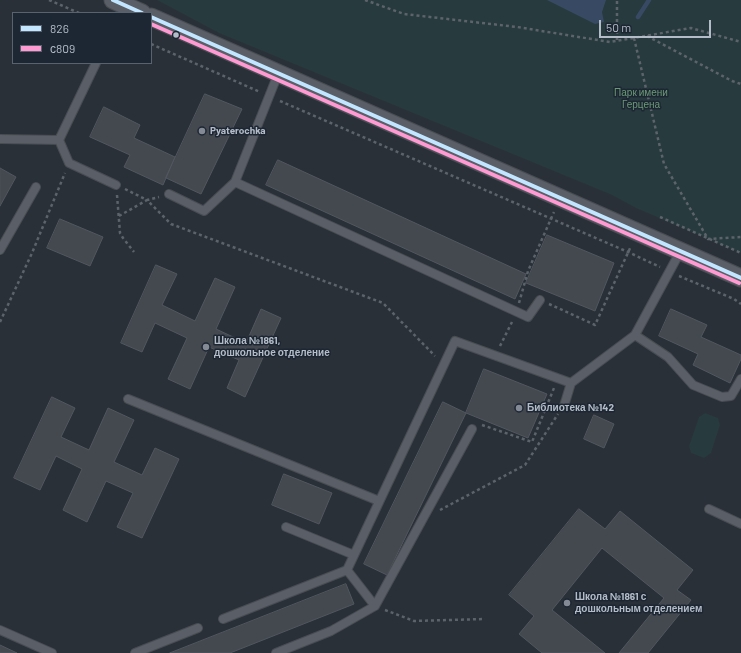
<!DOCTYPE html>
<meta charset="utf-8">
<style>
body{margin:0}
#map{position:relative;width:741px;height:653px;overflow:hidden;background:#2a3038;font-family:Barlow,sans-serif}
canvas{display:block}
.legend{position:absolute;left:12px;top:12px;width:140px;height:52px;box-sizing:border-box;background:#1d2633;border:1px solid #59626f;margin:0;padding:5px 7px;list-style:none;font-size:12px;color:#b4bcc9}
.legend li{display:flex;align-items:center;gap:8px;height:20px}
.legend b{width:20px;border:1px solid #59626f}
.scale{position:absolute;left:599px;top:20px;width:112px;height:18px;box-sizing:border-box;border:2px solid #b4bcc9;border-top:0;padding-left:5px;font-size:12px;line-height:14px;white-space:nowrap;color:#b4bcc9;-webkit-text-stroke:3px #1d2633;paint-order:stroke}
</style>
<div id="map">
<canvas width="741" height="653"></canvas>
<ul class="legend">
<li><b style="height:5px;background:#c2e6ff"></b>826</li>
<li><b style="height:5px;background:#ff9ad2"></b>с809</li>
</ul>
<div class="scale">50 m</div>
</div>
<script>
const ctx = document.querySelector('canvas').getContext('2d');
ctx.lineJoin = 'round';
function fillPath(path, color) { ctx.fillStyle = color; ctx.fill(path, 'evenodd'); }
function strokePath(path, color, width, dash) { ctx.strokeStyle = color; ctx.lineWidth = width; ctx.lineCap = dash ? 'butt' : 'round'; ctx.setLineDash(dash || []); ctx.stroke(path); }
function write(font, color, halo, rows, align = 'center') {
  ctx.font = font + ' Barlow,sans-serif'; ctx.lineWidth = 3; ctx.setLineDash([]); ctx.textBaseline = 'middle'; ctx.strokeStyle = halo; ctx.fillStyle = color; for (const [text, x, y, turn = 0] of rows) {
    ctx.save(); ctx.translate(x, y); ctx.rotate((+turn || 0) * Math.PI / 180); ctx.textAlign = isNaN(turn) ? turn : align; if (halo) ctx.strokeText(text, 0, 0); ctx.fillText(text, 0, 0); ctx.restore();
  }
}
const green = new Path2D(`
 M157,0H741V253L636,208L612,195L219,33Z
 M705,413L718,418L720,425L711,453L704,458L691,453L689,446L699,417Z`);
const water = new Path2D(`
 M547,0H606L602,12L604,22L595,24Z`);
const stream = new Path2D(`
 M638,17L649,0`);
const building = new Path2D(`
 M205,94L242,109L201,194L166,178Z
 M104,107L140,125L134,138L175,157L163,185L124,167L130,155L90,137Z
 M278,160L526,274L515,299L266,185Z
 M0,168L16,177L0,206Z
 M60,219L103,237L90,266L47,248Z
 M547,235L614,263L595,311L526,283Z
 M156,265L177,274L162,305L195,321L215,278L235,287L216,329L246,343L261,309L281,318L245,397L227,388L239,360L209,347L190,389L168,379L187,338L155,323L142,352L121,343Z
 M671,309L707,325L701,337L741,355V359L730,383L693,365L698,354L659,336Z
 M484,369L547,394L528,438L466,413Z
 M52,397L75,408L61,437L89,450L108,408L134,420L114,462L142,475L155,448L179,459L142,538L117,527L133,493L106,481L87,522L63,510L82,469L56,456L40,490L14,478Z
 M443,402L466,413L387,575L364,564Z
 M594,415L614,424L604,448L584,439Z
 M284,474L332,493L319,524L272,505Z
 M579,509L605,529L620,511L693,570L677,590L691,600L648,653H619L664,598L602,548L552,610L605,653H542L519,634L534,616L509,595Z
 M346,584L354,604L230,653H170Z
 M0,645L17,653H0Z`);
const path = new Path2D(`
 M49,0L79,13
 M365,0L404,14L517,27L610,42L691,28L741,42
 M647,36L732,81L741,84
 M634,38L664,164L708,239L741,237
 M617,40V0
 M151,44L260,92
 M280,101L628,252L660,267
 M125,189L147,200L159,197
 M117,195L120,233L123,238L134,252
 M119,216L147,200L171,224L383,303L435,356
 M660,217L741,253
 M679,276L734,299L741,304
 M519,303L528,271L554,212
 M549,304L595,325L631,246
 M0,322L32,253L65,173
 M500,346L512,322
 M482,425L532,442L554,388
 M440,510L525,465L558,414
 M385,610L414,621L485,619`);
const lane = new Path2D(`
 M278,74L235,182L528,317L540,300
 M0,139L59,140L96,63
 M59,140L69,163L116,185
 M169,194L204,211L235,182
 M0,250L36,187
 M635,335L668,357L693,385L722,397L731,396L741,379
 M571,383L635,335L680,252
 M128,399L379,501
 M709,509L741,524
 M286,527L354,555
 M347,570L455,341L571,383L564,406
 M375,606L472,429
 M223,619L347,570L375,606L331,631L276,653
 M0,630L52,653
 M135,653L198,628`);
const street = new Path2D(`
 M113,0L142,13
 M151,17L741,278`);
const bus1 = new Path2D(`
 M113,0L142,13
 M151,17L741,278`);
const bus2 = new Path2D(`
 M151,24L739,283`);
const markers = [
 [176,35,3.5,"#b4bcc9"],
 [202,131,4,"#848b96"],
 [206,347,4,"#848b96"],
 [519,408,4,"#848b96"],
 [567,603,4,"#848b96"]
];
const parkNames = [
 ["Парк имени",641,93],
 ["Герцена",641,105]
];
const poiNames = [
 ["Pyaterochka",210,131],
 ["Школа №1861,",214,341],
 ["дошкольное отделение",214,353],
 ["Библиотека №142",527,408],
 ["Школа №1861 с",575,597],
 ["дошкольным отделением",575,609]
];
fillPath(green, '#273a3e');
fillPath(water, '#384963');
strokePath(stream, '#384963', 4.5);
fillPath(building, '#444950');
strokePath(building, '#52575f', 1);
strokePath(lane, '#484c53', 10);
strokePath(street, '#484c53', 19);
strokePath(path, '#5d636a', 2.5, [3, 3]);
strokePath(lane, '#5a5e66', 8);
strokePath(street, '#5a5e66', 17);
strokePath(bus1, '#c2e6ff', 4);
strokePath(bus2, '#ff9ad2', 4);
for (const [x, y, r, color] of markers) { const dot = new Path2D(); dot.arc(x, y, r, 0, 2 * Math.PI); ctx.fillStyle = color; ctx.fill(dot); strokePath(dot, '#1d2633', 1.5); }
write('10px', '#6b9a76', '#1d2633', parkNames);
write('bold 10px', '#b4bcc9', '#1d2633', poiNames, 'left');
</script>
